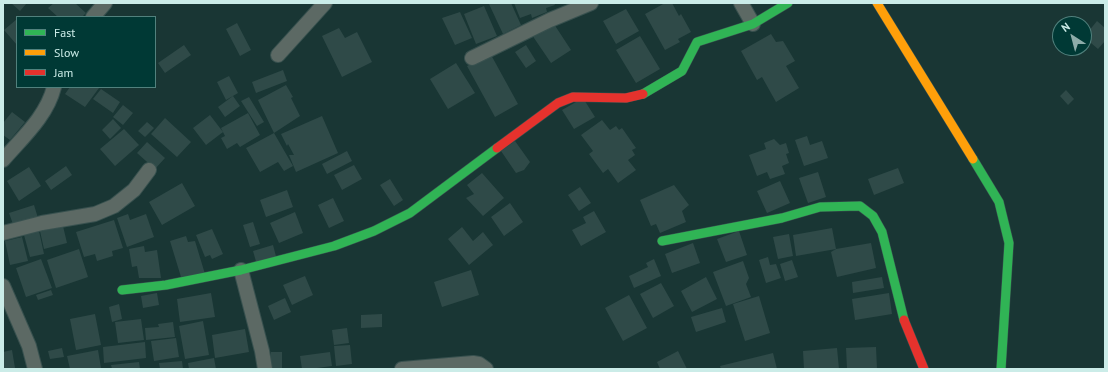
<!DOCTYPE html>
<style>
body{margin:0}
#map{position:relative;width:1108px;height:372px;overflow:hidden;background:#193634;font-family:"PT Sans",sans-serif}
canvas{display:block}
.frame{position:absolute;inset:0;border:4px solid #cbece8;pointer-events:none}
.legend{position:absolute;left:16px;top:16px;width:140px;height:72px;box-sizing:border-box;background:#003935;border:1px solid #51817d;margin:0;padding:5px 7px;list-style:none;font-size:12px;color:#cbece8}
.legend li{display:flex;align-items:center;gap:8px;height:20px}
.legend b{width:20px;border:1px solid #51817d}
.north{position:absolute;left:1052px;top:16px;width:40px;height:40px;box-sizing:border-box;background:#003935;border:1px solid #51817d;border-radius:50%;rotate:324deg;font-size:11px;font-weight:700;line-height:16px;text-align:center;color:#cbece8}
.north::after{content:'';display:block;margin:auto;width:14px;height:18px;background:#8daca9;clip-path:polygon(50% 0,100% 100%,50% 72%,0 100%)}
</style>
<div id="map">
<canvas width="1108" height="372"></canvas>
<div class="frame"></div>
<ul class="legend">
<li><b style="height:5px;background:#30b455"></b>Fast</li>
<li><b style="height:5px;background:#ff9f0a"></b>Slow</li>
<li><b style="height:5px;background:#e5322d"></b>Jam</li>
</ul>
<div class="north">N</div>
</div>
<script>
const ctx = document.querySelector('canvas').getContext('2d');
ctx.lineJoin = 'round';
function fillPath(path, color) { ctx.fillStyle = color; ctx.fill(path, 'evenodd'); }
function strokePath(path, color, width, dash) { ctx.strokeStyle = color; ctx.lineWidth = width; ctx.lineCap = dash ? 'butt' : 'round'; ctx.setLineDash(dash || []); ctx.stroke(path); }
const building = new Path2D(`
 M11,3H27L20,11Z
 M54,3H75L86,13L82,17H58L48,8Z
 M491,3H511L521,25L503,34L489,4Z
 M514,3H554L555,5L546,8L547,12L532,18L531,14L520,18Z
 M665,3H672L679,16L681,14L691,32L678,39L680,42L665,50L645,14Z
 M484,6L497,36L476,44L464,14Z
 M626,9L639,31L616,44L603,21Z
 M460,12L472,38L455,45L442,18Z
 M1075,16L1084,24H1068Z
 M17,19V45L4,30Z
 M552,21L571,50L551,63L532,35Z
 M1097,21L1105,28V41L1098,49L1084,37Z
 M237,23L251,50L240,56L226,29Z
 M339,28L345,38L357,32L372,62L342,77L322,36Z
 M771,34L776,42L783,41L795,61L786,66L799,88L776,102L762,77L757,80L741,51Z
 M640,36L660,69L636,83L616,50Z
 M184,45L191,55L165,73L158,63Z
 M526,45L536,61L526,68L515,52Z
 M490,53L518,104L495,117L467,66Z
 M456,63L475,93L448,109L430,79Z
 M283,70L287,81L256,93L252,82Z
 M229,76L238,93L226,100L217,82Z
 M286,85L293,97L291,98L300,116L274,133L293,166L284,171L278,162L260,172L246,148L274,133L258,100Z
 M70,87H98L99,88L85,107L65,94Z
 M101,89L120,102L113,113L93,99Z
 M1066,90L1074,99L1068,105L1060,96Z
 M233,96L240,106L225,117L218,107Z
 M249,97L264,122L257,126L241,101Z
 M583,98L595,117L574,129L562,110Z
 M123,105L133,113L123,125L113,117Z
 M12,112L25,122L10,140L3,135V123Z
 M248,113L260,135L240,147L237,143L227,149L221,138L225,136L221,128Z
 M210,115L223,132L206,145L193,128Z
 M322,116L338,153L296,172L289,155H294L288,144L287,146L281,134Z
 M165,118L191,142L177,157L151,134Z
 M113,119L121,128L110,139L102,130Z
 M602,120L610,130L616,126L619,130L622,128L636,148L632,150L635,155L628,160L636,170L618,183L608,169L603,173L589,154L593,151L581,135Z
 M147,122L154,128L145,137L138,131Z
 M124,129L139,145L115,166L100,149Z
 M807,136L810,145L822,141L828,158L804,166L795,140Z
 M774,139L780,145L786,143L789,153L786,154L789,163L782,166L785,174L770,179L767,172L757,176L749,155L766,149L764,143Z
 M515,141L530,162L524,170L516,173L501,151Z
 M147,142L165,158L155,169L137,153Z
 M347,151L352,161L327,174L322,164Z
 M354,165L362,179L342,190L334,175Z
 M66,166L72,175L51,190L45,181Z
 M29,167L41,186L19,201L7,181Z
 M898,168L904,183L874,195L868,179Z
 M818,172L826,197L808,203L799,178Z
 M482,173L504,198L483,216L466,198L474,194L467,185Z
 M390,179L403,200L394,206L380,185Z
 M780,181L790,203L767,213L757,191Z
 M182,183L195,206L162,225L149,202Z
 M674,185L689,205L682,211L686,222L660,233L656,224L651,226L640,200Z
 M580,187L591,203L579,211L568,195Z
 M287,190L293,207L266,217L260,200Z
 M333,198L344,221L329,228L318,205Z
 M510,203L523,222L504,236L491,217Z
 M34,205L38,218L14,227L9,213Z
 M594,211L606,232L581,246L572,230L586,223L583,217Z
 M295,212L303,233L279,243L270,223Z
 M128,214L130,220L146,214L154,237L127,247L117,218Z
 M114,220L123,248L112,251L113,256L97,261L95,254L84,257L76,232Z
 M253,222L260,244L250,247L243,225Z
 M63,226L67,243L44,249L40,231Z
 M462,227L473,241L483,232L493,245L469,265L448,239Z
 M832,228L836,249L796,256L793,235Z
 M212,229L223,254L212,259L210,255L205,257L196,235Z
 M39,231L44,254L30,257L24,235Z
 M739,231L747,255L726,262L717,239Z
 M789,234L793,256L778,259L773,237Z
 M186,236L188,242L195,241L205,274L181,277L170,241Z
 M22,237L28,261L10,265L5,241Z
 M693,243L700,263L672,273L665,254Z
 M871,243L876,268L837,277L831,252L836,249Z
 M273,245L277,260L257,265L253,251Z
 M144,246L145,252L157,250L161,278H139L137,266L132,267L129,249Z
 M79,249L88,277L56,288L47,260Z
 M768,257L770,265L776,264L781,278L766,283L759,260Z
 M41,259L52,288L26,297L16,268Z
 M654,259L661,276L634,288L629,276L648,267L646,263Z
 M792,260L798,277L785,281L780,264Z
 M743,261L749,278L746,284L751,297L726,306L713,272Z
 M471,270L479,295L442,307L434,282Z
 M305,276L313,295L292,305L283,285Z
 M706,277L717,299L692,312L681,291Z
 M882,277L884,288L853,293L852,282Z
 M661,283L674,306L653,318L640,294Z
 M51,290L53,295L38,300L36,295Z
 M157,293L159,305L143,308L141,296Z
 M211,293L215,317L180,322L177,299Z
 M889,293L892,314L855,320L852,299Z
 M629,295L647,328L623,341L605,308Z
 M759,296L770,333L745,341L733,304Z
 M285,298L291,312L274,320L268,306Z
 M119,304L122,319L112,322L109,307Z
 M722,308L726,322L696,332L691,317Z
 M95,314L101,345L76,350L70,319Z
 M382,314V327L361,328V315Z
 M141,319L144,340L118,343L115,322Z
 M203,321L209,355L185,359L179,326Z
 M173,322L175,337L146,340L145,328L159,327L158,324Z
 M347,328L349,343L334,345L332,330Z
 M245,329L249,352L215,358L212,335Z
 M176,338L179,357L154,361L151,341Z
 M145,342L146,358L104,363L103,347Z
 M350,345L352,364L336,366L334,346Z
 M876,347L877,369H847L846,348Z
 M62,348L64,357L50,359L48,351Z
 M837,348L839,369H804L803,351Z
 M12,350L15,368L3,369V352Z
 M98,350L101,368L96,369H70L67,356Z
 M678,351L687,369H660L657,362Z
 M271,352H282V369H270Z
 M330,352L332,366L310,369H302L300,356Z
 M773,353L777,369H721L720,366Z
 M214,358L216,369H189L188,363Z
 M182,361L183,369H160L159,363Z
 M139,362L140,369H112L111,365Z`);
const street = new Path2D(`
 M741,3L753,24
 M93,17L105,3
 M278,55L325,3
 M472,58L550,20L591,3
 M3,160C22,138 47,116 54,87
 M3,233L42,223L95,214L114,206L134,190L149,170
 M241,270L262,351L265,369
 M3,286L29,346L35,369
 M402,369L473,363L479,364L486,369`);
const fast = new Path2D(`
 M643,94L682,71L697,42L753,24L788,3
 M973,159L999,202L1009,243L1001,369
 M662,241L782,218L820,207L860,206L873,216L882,232L904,320
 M122,290L166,285L241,270L334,246L374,231L410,213L497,148`);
const slow = new Path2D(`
 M877,3L973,159`);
const jam = new Path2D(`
 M497,148L558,103L573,97L626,98L643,94
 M904,320L924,369`);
fillPath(building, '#2f4a48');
strokePath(street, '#38514f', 16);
strokePath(fast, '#38514f', 10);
strokePath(slow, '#38514f', 10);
strokePath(jam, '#38514f', 10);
strokePath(street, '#5c6964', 14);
strokePath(fast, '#30b455', 9);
strokePath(slow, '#ff9f0a', 9);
strokePath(jam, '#e5322d', 9);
</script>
